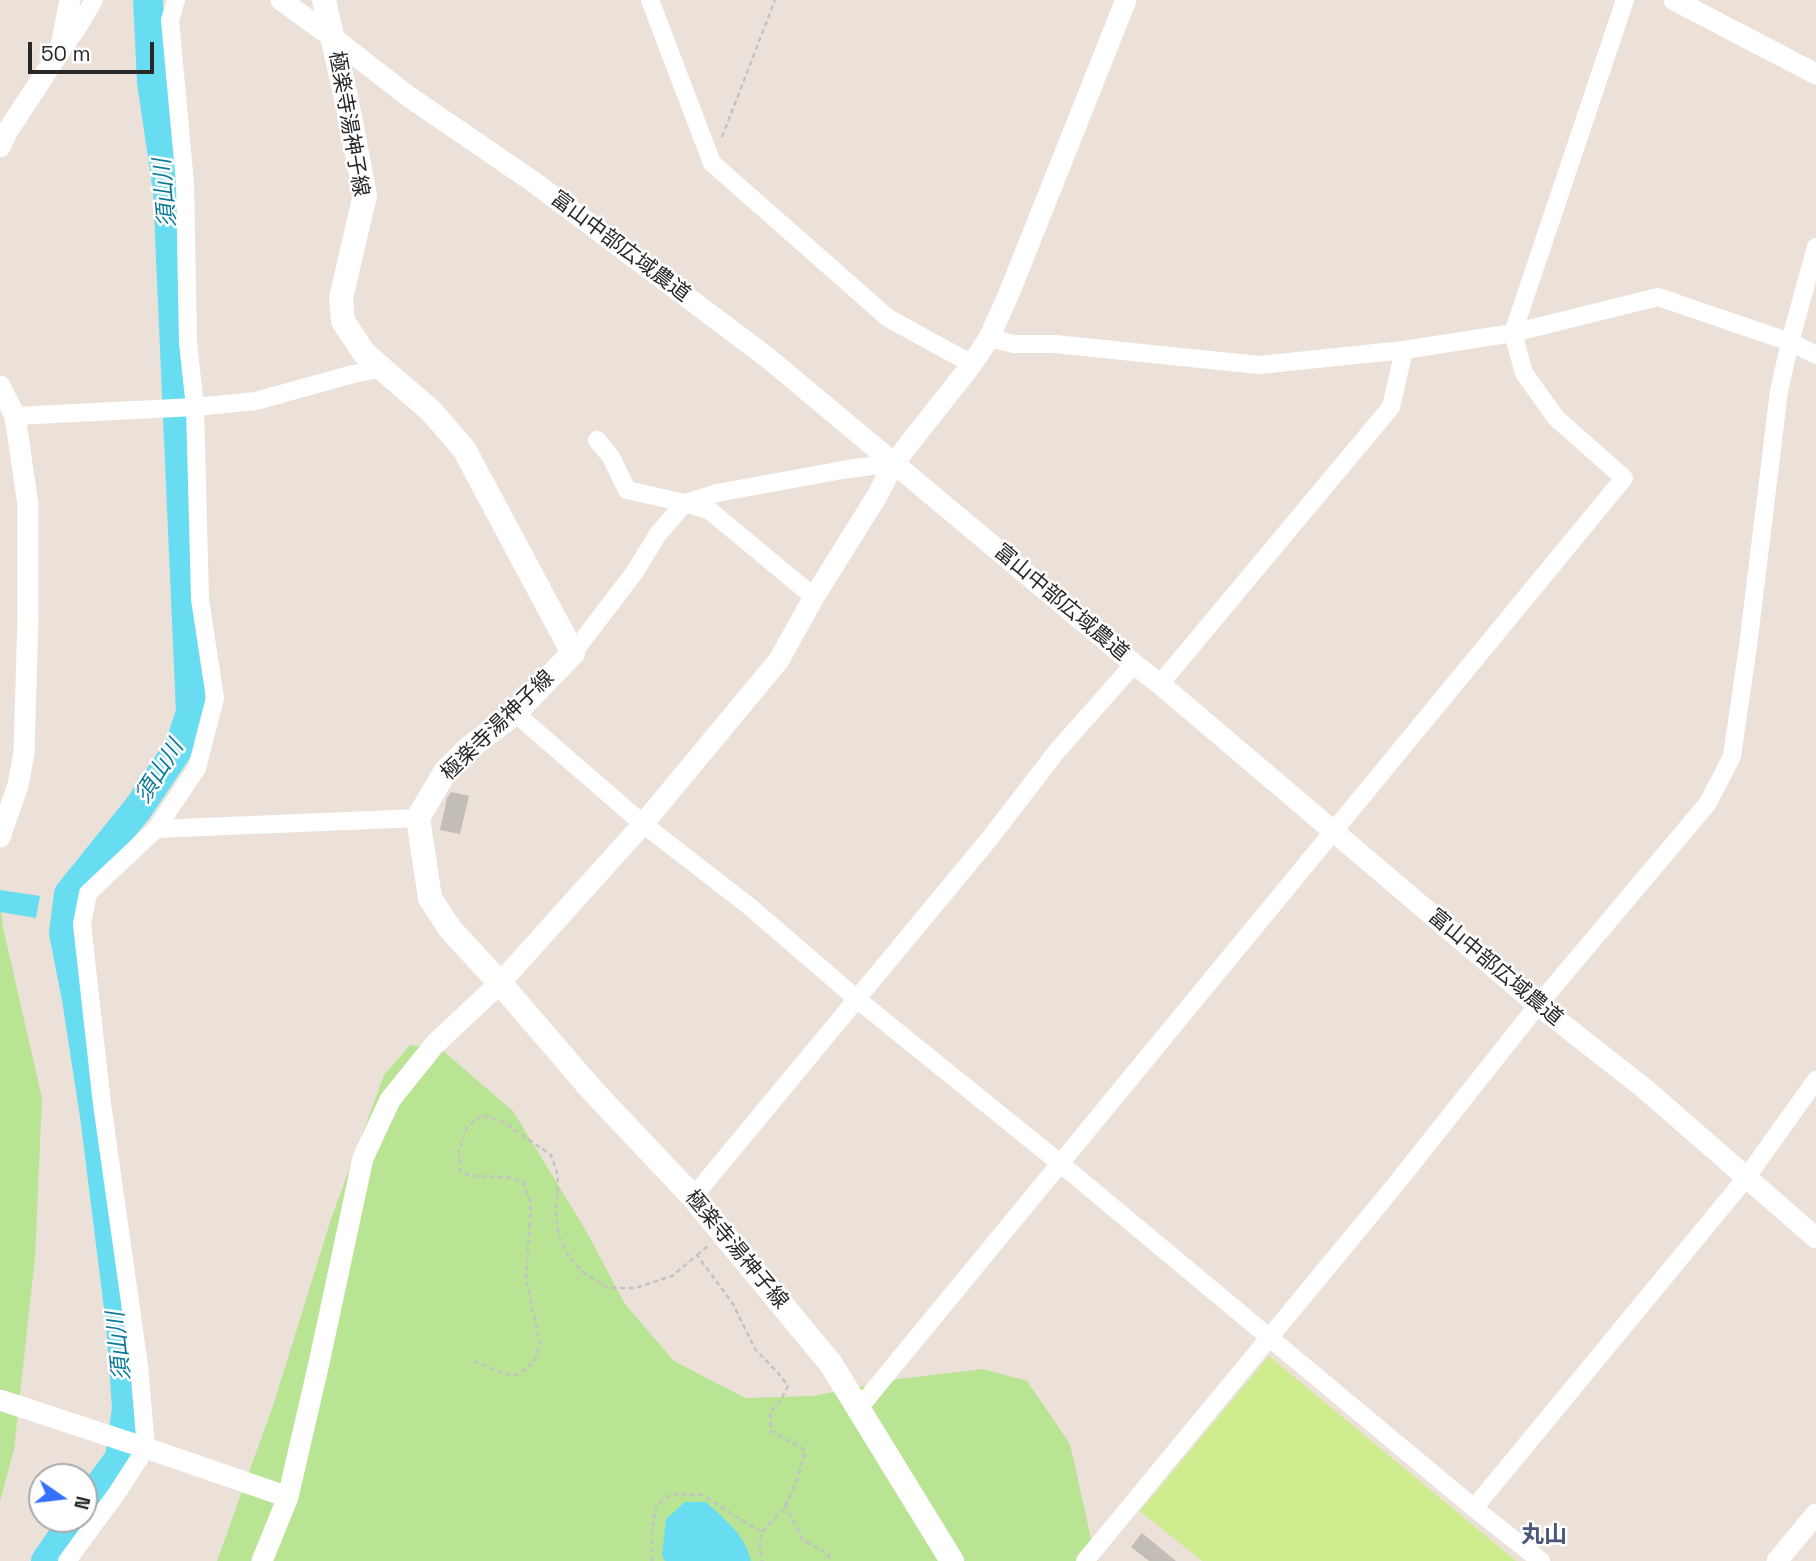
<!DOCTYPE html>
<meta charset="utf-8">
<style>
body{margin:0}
#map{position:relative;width:1816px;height:1561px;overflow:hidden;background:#ebe1d9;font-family:"Space Grotesk",sans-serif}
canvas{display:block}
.north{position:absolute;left:28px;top:1463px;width:70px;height:70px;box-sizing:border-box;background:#fff;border:2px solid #a9a9a9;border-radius:50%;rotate:104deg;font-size:19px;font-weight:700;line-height:28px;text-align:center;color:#282828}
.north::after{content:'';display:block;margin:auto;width:24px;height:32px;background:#3471fe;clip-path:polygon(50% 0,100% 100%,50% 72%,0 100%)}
.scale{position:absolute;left:28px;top:42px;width:126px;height:32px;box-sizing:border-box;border:4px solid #282828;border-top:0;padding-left:9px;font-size:21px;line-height:24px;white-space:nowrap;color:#282828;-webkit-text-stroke:5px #fff;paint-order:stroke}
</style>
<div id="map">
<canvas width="1816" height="1561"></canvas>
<div class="north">N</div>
<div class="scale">50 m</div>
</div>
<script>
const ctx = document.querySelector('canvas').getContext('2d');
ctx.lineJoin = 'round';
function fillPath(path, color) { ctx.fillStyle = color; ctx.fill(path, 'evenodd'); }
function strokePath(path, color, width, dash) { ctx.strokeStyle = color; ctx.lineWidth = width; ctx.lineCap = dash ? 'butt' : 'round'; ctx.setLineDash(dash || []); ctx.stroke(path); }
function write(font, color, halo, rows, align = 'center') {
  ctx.font = font + ' "Space Grotesk","Noto Sans JP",sans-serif'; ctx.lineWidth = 5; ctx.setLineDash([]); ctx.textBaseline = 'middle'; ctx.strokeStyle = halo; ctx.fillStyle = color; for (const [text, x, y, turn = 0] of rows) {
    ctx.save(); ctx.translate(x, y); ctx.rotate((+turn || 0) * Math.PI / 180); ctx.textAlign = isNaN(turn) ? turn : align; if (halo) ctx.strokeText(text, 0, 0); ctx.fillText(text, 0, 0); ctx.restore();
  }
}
const green = new Path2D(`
 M0,904L4,932L42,1098L35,1258L14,1449L0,1502Z
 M410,1045L442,1050L513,1111L585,1229L625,1304L674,1361L745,1398L813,1396L899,1379L983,1369L1027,1381L1070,1444L1094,1552L1098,1561H217L274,1403L331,1219L384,1075Z`);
const pitch = new Path2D(`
 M1269,1356L1516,1561H1202L1140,1511Z`);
const water = new Path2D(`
 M0,890L40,896L36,918L0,912Z
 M685,1502H706C726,1521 744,1533 751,1561H665L662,1555L666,1519Z`);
const river = new Path2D(`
 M84,1507L120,1458L127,1408L121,1324L95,1116L77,999L64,933L69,894L139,807L180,746L191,712L168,190L152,82L148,0
 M46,1561L75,1519`);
const building = new Path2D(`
 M451,792L469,796L460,834L440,830L447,798Z
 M1142,1533L1176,1561H1149L1131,1547Z`);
const path = new Path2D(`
 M722,137L775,0
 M697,1255L708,1246
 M474,1361L505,1374L517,1375L534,1362L540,1344L526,1278L531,1204L523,1182L508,1177L471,1176L460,1171L459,1151L467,1127L482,1115L505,1123L551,1155L558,1176L556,1216L559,1237L569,1257L584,1273L608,1288H635L672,1276L697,1255L733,1304L755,1349L778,1373L788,1386L779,1403L770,1412L771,1431L805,1450C801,1468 796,1486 786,1503C772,1529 754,1523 762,1561
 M785,1505L803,1540L828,1554L830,1561
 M652,1561V1531L656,1506L671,1494L702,1495L761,1532`);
const minor = new Path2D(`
 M650,0L712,163L888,318L972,364
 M61,50L77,29L94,0
 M989,338L1014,344H1055L1259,365L1404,350L1513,333L1658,297L1790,342L1816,355
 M15,416L195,407L256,401L353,374L382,368
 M597,440L611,457L627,490L685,503L709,510L814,597
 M573,653L634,573L658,534L685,503L717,493L848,469L894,463
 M1160,684L1391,407L1404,350
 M515,713L643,824L749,906L858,1000L1061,1164L1474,1508L1541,1561
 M156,829L418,818
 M693,1197L990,838L1057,751L1134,664
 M859,1408L1624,478L1556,418L1524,373L1513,333L1625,0
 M1474,1508L1746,1178L1816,1080
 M67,1561L117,1493L146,1448L139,1366L102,1104L82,924L88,893L156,829L197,768L215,698L200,599L195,407L188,343L185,183L170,20L176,0
 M1085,1561L1396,1184L1538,1005L1708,803L1732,756L1748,646L1779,391L1790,342L1816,247`);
const tertiary = new Path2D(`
 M281,0L332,37L408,96L535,183L768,358L1134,664L1160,684L1538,1005L1645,1089L1816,1238
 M1674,0L1816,74
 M0,147L7,132L60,51L70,0
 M0,386L15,416L28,505V616L24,753L18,785L0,837
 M0,1400L146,1448L288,1497
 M262,1561L288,1497L319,1363L363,1158L390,1100L435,1044L500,983L643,824L779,660L814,597L877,496L894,463L972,364L989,338L1008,296L1126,0
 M1777,1561L1816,1514`);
const secondary = new Path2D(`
 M324,0L348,107L365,195L341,298L343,321L364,353L431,411L464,449L573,653L515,713L469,748L445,772L418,818L430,898L450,929L500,983L592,1090L693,1197L831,1364L952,1561`);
const streetNames = [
 ["極楽寺湯神子線",348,124,80],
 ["富山中部広域農道",620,247,37],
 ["富山中部広域農道",1061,603,40],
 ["極楽寺湯神子線",498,726,-44],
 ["富山中部広域農道",1495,968,40],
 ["極楽寺湯神子線",736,1250,50]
];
const waterNames = [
 ["須山川",166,193,-95],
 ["須山川",160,772,-58],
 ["須山川",120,1346,-96]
];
const neighbourhoodNames = [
 ["丸山",1544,1536]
];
fillPath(green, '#b8e494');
fillPath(pitch, '#cfec8f');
fillPath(water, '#68ddf1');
strokePath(river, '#68ddf1', 30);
fillPath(building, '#c2bdb5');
strokePath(path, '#c3c3c3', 2.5, [5, 3.5]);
strokePath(minor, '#fff', 18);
strokePath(tertiary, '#fff', 21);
strokePath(secondary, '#fff', 24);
write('21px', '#282828', '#fff', streetNames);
write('italic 23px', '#0a7a9b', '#fff', waterNames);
write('bold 23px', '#48577a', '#fff', neighbourhoodNames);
</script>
